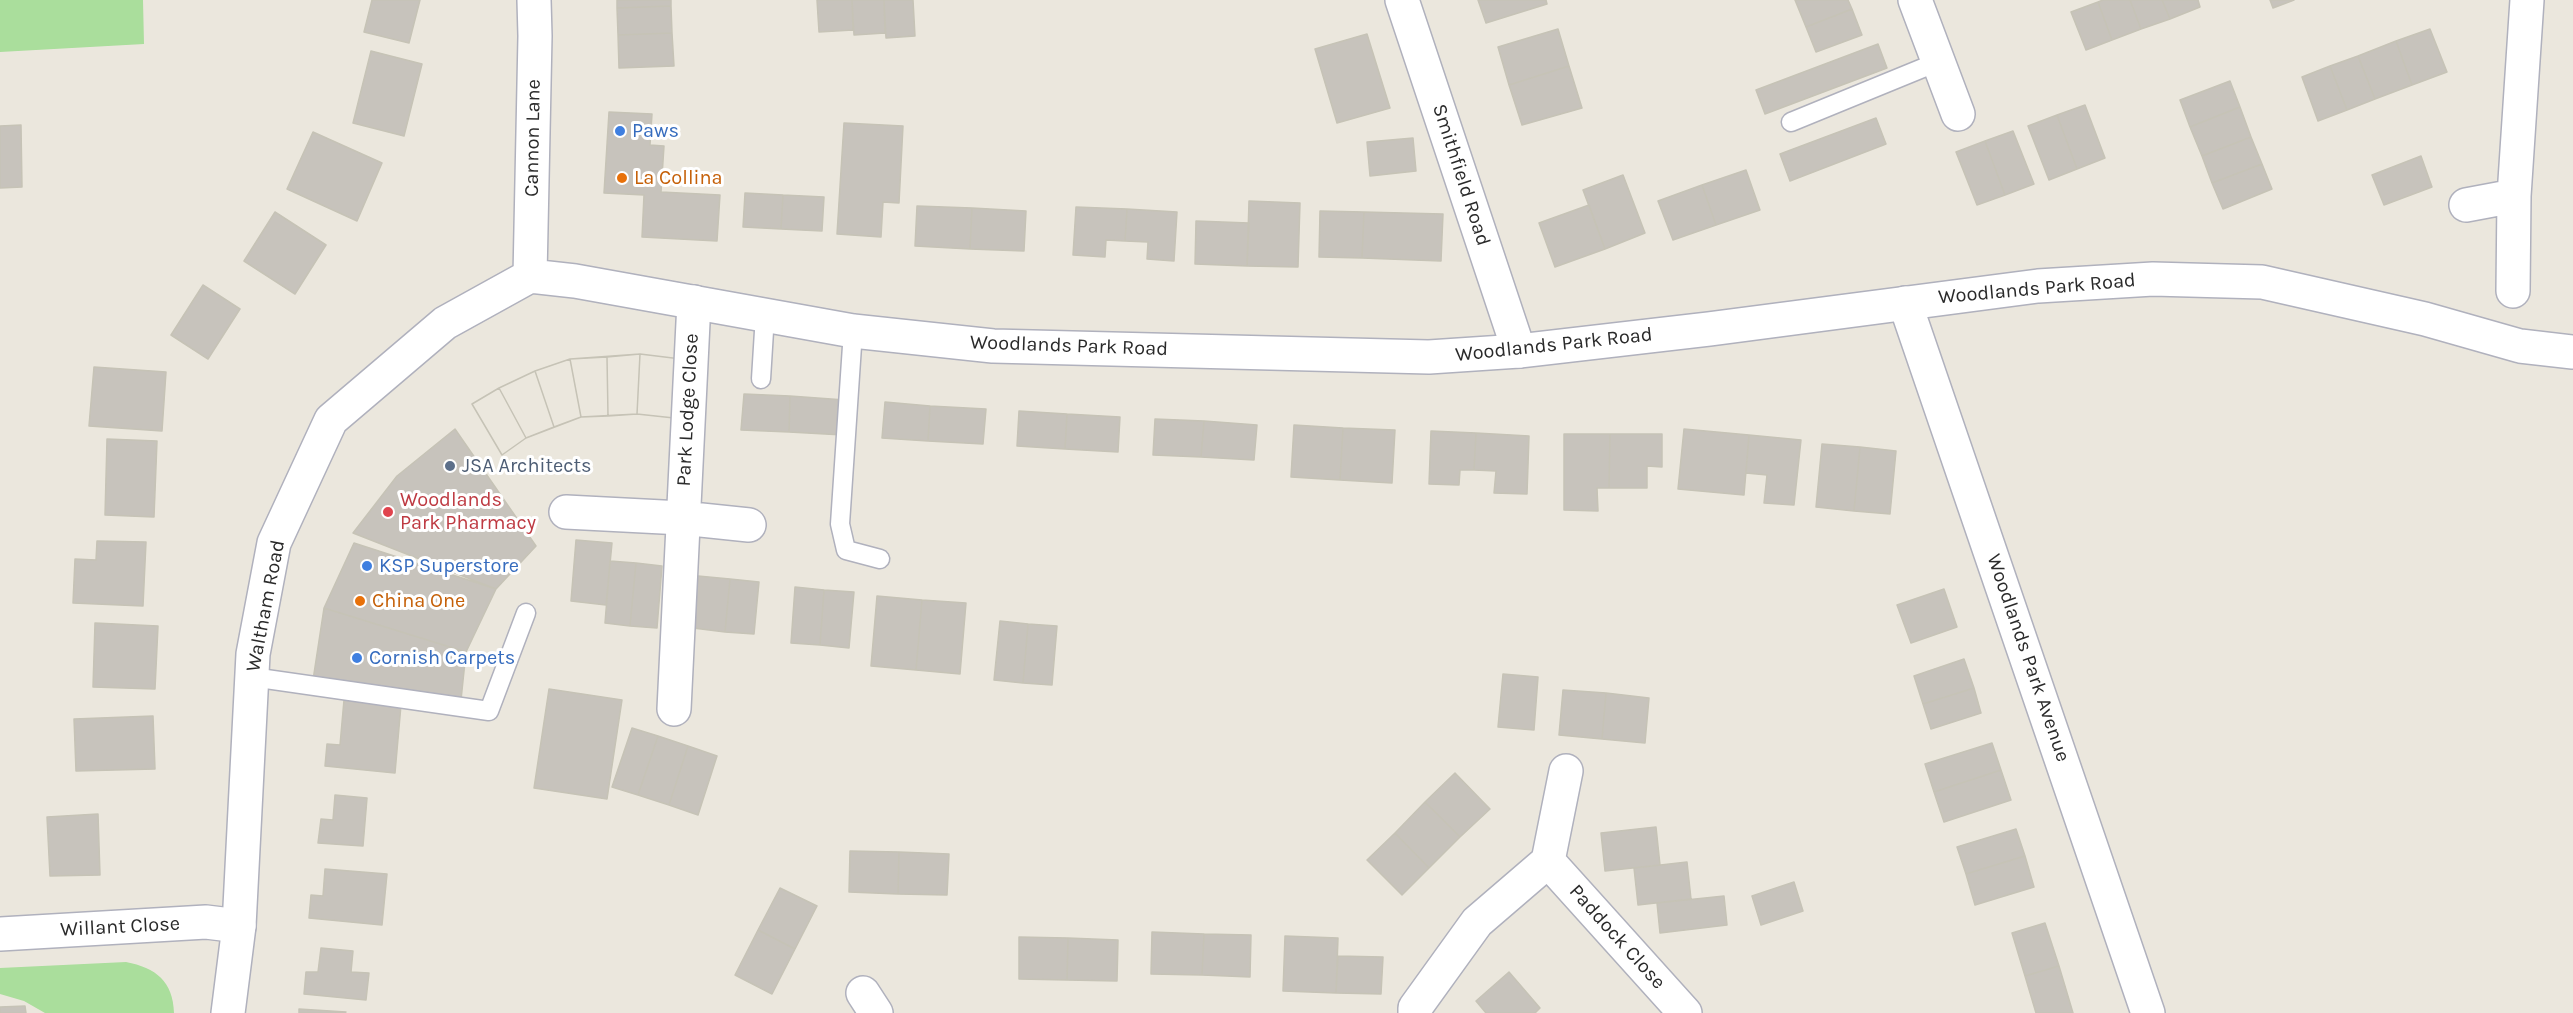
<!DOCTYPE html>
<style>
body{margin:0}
canvas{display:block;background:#ebe7dd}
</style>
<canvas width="2573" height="1013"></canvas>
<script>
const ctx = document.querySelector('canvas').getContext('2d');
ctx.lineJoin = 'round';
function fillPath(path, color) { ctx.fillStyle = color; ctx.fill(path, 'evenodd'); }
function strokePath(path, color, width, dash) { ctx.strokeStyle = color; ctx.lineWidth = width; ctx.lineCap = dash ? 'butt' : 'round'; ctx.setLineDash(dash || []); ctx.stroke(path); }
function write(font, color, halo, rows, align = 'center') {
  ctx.font = font + ' Karla,sans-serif'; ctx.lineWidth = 6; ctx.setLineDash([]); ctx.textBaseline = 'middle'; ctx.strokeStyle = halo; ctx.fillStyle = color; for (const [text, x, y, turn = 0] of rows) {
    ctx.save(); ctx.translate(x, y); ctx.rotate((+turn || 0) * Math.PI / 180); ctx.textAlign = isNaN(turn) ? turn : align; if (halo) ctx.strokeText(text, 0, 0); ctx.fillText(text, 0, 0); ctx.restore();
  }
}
const green = new Path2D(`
 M0,0H143L144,44L0,52Z
 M126,962C156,968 173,981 174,1013H45L24,1001L0,994V968Z`);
const building = new Path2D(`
 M372,0H420L409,43L364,32Z
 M617,0H671V6L617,8Z
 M817,0H852L853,30L819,32Z
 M852,0H884L885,33L854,35Z
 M884,0H913L915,36L886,38Z
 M1478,0H1546L1547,4L1486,23Z
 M1795,0H1848L1852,9L1806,27Z
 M2103,0H2130L2141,29L2112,40L2098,2Z
 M2130,0H2162L2170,19L2141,29Z
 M2162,0H2198L2200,7L2170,19Z
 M2270,0H2294L2273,8Z
 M2098,2L2112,40L2086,50L2071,12Z
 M671,6L672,33L618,35L617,8Z
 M1852,9L1862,35L1816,52L1806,27Z
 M1558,29L1569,66L1509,85L1498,47Z
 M2430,29L2447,72L2412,85L2396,41Z
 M672,33L674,66L619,68L618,35Z
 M1367,34L1390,108L1337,123L1315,49Z
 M2396,41L2412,85L2375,99L2358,56Z
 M1878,44L1887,68L1765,114L1756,90Z
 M371,51L422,64L404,136L353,123Z
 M2358,56L2375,99L2347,110L2330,66Z
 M1569,66L1582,108L1522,125L1509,85Z
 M2330,66L2347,110L2318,121L2302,77Z
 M2230,81L2240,107L2190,127L2180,100Z
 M2085,105L2105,158L2077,169L2057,115Z
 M2240,107L2251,137L2202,156L2190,127Z
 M609,112L652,114L650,145L664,146L661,192L720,195L717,241L642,237L644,195L604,193Z
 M2057,115L2077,169L2049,180L2028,126Z
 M1876,118L1886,144L1790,181L1780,154Z
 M844,123L903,126L899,203L883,202L881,237L837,234Z
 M21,125L22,187L0,188V126Z
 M2013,131L2034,184L2005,195L1985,141Z
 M313,132L382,163L357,221L287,189Z
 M2251,137L2262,164L2212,183L2202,156Z
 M1413,138L1416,171L1370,176L1367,142Z
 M1985,141L2005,195L1977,205L1956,152Z
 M2421,156L2432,187L2384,205L2372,175Z
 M2262,164L2272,189L2223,209L2212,183Z
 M1746,170L1760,210L1716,225L1702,185Z
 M1623,175L1645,233L1605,249L1583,190Z
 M1702,185L1716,225L1673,240L1658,201Z
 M745,193L783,195L781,229L743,227Z
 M783,195L824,197L822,231L781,229Z
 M1249,201L1300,203L1298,267L1247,266Z
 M1589,205L1605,249L1555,267L1539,223Z
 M917,206L972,208L970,249L915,246Z
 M1076,207L1127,209L1125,241L1106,240L1105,257L1073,255Z
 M972,208L1026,211L1024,251L970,249Z
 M1127,209L1177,212L1174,261L1147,259L1148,242L1125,241Z
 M1320,211L1364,212L1362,258L1319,257Z
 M275,212L326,245L295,294L244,261Z
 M1364,212L1443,214L1441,261L1362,258Z
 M1196,221L1249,223L1247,266L1195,264Z
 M203,285L240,309L208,359L171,335Z
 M640,354L681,359L674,418L637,414L581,417L526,438L502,455L472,404L499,388L535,371L570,359Z
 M640,354L637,414L608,416L607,357Z
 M640,354L681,359L674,418L637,414Z
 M607,357L608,416L581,417L570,359Z
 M570,359L581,417L554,427L535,371Z
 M94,367L166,372L162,431L89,426Z
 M535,371L554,427L526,438L499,388Z
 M499,388L526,438L502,455L472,404Z
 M744,394L790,396L789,432L741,430Z
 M790,396L845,400L843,435L789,432Z
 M885,402L930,406L928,441L882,438Z
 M930,406L986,409L983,444L928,441Z
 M1019,411L1067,414L1065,449L1017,446Z
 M1067,414L1120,417L1118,452L1065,449Z
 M1155,419L1204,421L1201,457L1153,455Z
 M1204,421L1257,425L1254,460L1201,457Z
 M1294,425L1343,428L1340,480L1291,477Z
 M1343,428L1395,430L1392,483L1340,480Z
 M455,429L536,546L496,589L353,533L397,476Z
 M1684,429L1749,435L1744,495L1678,489Z
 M1431,431L1476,433L1474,470H1460L1459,485L1429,484Z
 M1476,433L1529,436L1527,494L1494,493L1496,471L1474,470Z
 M1564,434H1610L1609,488H1597L1598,511L1564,510Z
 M1610,434H1662V467L1647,466V488H1609Z
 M1749,435L1801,440L1794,505L1764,503L1767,475L1746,473Z
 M107,439L157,441L154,517L105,515Z
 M1822,444L1860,447L1854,511L1816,507Z
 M1860,447L1896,451L1890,514L1854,511Z
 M576,540L612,543L606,605L571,601Z
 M97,541L146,542L143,606L73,603L75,559L96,560Z
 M354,543L496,589L466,652L324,608Z
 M610,561L636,563L630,626L605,623Z
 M636,563L662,566L657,628L630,626Z
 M698,576L730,579L725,632L693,628Z
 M730,579L759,582L754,634L725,632Z
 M795,587L824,590L820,645L791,643Z
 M1944,589L1957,627L1911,643L1897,605Z
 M824,590L854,592L849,648L820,645Z
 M877,596L922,600L916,670L871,666Z
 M922,600L966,603L960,674L916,670Z
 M324,608L466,652L461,700L313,680Z
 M1000,621L1028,624L1023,683L994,680Z
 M95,623L158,626L155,689L93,687Z
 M1028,624L1057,626L1052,685L1023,683Z
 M1964,659L1974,688L1923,704L1914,676Z
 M1503,674L1538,677L1534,730L1498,727Z
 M1974,688L1981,713L1931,729L1923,704Z
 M549,689L622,700L607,799L534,788Z
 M1563,690L1606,693L1602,739L1559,735Z
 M1606,693L1649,698L1645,743L1602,739Z
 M344,700L401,705L395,773L325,766L327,744L340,745Z
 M153,716L155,769L76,771L74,719Z
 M632,728L658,736L638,795L612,787Z
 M658,736L688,746L669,805L638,795Z
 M1992,743L2001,770L1934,792L1925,764Z
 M688,746L717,756L698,815L669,805Z
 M2001,770L2011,800L1944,822L1934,792Z
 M1455,773L1490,809L1460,837L1425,802Z
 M335,795L367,798L363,846L318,843L321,819L333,820Z
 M1425,802L1460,837L1429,868L1395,833Z
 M98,814L100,875L50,876L47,817Z
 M1656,827L1660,865L1605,871L1601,833Z
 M2016,829L2025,856L1966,874L1957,847Z
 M1395,833L1429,868L1402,895L1367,860Z
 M850,851L899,852L898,894L849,892Z
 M899,852L949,854L947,895L898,894Z
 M2025,856L2034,887L1975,905L1966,874Z
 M1687,862L1691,899L1638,905L1634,868Z
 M325,869L387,874L382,925L309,918L311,895L323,896Z
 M1794,882L1803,911L1761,925L1752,896Z
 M780,888L817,906L795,949L758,930Z
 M1724,896L1727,925L1660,933L1657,903Z
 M2045,923L2059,966L2025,976L2012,933Z
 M758,930L795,949L772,994L735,975Z
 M1152,932L1204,934L1202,975L1151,974Z
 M1204,934L1251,935L1250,977L1202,975Z
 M1285,936L1338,938L1336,993L1283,991Z
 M1019,937L1068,938L1067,980L1019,979Z
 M1068,938L1118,940L1117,981L1067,980Z
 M321,948L353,951L351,972L369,973L366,1000L304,994L306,972H318Z
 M1338,956L1383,957L1381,994L1336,993Z
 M2059,966L2073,1013H2036L2025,976Z
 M1509,972L1540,1008L1535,1013H1486L1476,1001Z
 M25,1006L26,1013H0V1007Z
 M299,1009L346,1012L345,1013H299Z`);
const service = new Path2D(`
 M1791,122L1940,61
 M853,331L840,524L846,550L880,559
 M761,379L765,315
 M252,677L489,711L526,613`);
const minor = new Path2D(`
 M1402,0L1519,351
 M1915,0L1958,114
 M2466,205L2514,196
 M2513,291L2514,196L2527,0
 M1905,303L2148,1013
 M566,512L682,518L749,525
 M674,709L694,302
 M1548,861L1685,1013
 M0,934L206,922L239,926
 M863,993L876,1013
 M1415,1013V1008L1477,922L1548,861L1566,771`);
const tertiary = new Path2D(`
 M530,276L575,281L853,331L993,346L1429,357L1519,351L1709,329L2038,286L2153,279L2262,282L2425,319L2520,346L2573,352
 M530,276L535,36L534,0
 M228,1013L239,926L253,654L274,543L331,420L445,323L530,276`);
const markers = [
 [620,131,6,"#3f7fe0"],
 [622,178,6,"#e8710a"],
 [450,466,6,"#5c6f8a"],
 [388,512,6,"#e0444e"],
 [367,566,6,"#3f7fe0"],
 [360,601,6,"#e8710a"],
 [357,658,6,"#3f7fe0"]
];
const shopNames = [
 ["Paws",632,131],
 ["KSP Superstore",379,566],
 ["Cornish Carpets",369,658]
];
const streetNames = [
 ["Cannon Lane",533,138,-89],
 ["Smithfield Road",1461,175,72],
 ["Woodlands Park Road",2037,289,-5],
 ["Woodlands Park Road",1554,345,-6],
 ["Woodlands Park Road",1069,346,2],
 ["Park Lodge Close",688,410,-87],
 ["Waltham Road",266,606,-79],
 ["Woodlands Park Avenue",2028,658,71],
 ["Willant Close",120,927,-3],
 ["Paddock Close",1617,937,48]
];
const foodNames = [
 ["La Collina",634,178],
 ["China One",372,601]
];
const serviceNames = [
 ["JSA Architects",462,466]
];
const healthNames = [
 ["Woodlands",400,500],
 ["Park Pharmacy",400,523]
];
fillPath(green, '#aade9c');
fillPath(building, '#c7c3bc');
strokePath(building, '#c6c3b6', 1.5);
strokePath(service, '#b0b1bd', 21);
strokePath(minor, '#b0b1bd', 36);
strokePath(tertiary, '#b0b1bd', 36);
strokePath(service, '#fff', 18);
strokePath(minor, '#fff', 33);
strokePath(tertiary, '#fff', 33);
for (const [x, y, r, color] of markers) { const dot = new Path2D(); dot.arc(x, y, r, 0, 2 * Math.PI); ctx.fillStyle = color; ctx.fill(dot); strokePath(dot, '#fff', 2); }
write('20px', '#366cbe', '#fff', shopNames, 'left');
write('20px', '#2a2a2a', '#fff', streetNames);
write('20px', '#c56008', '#fff', foodNames, 'left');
write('20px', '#4e5e75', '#fff', serviceNames, 'left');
write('20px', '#be3a42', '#fff', healthNames, 'left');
</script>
